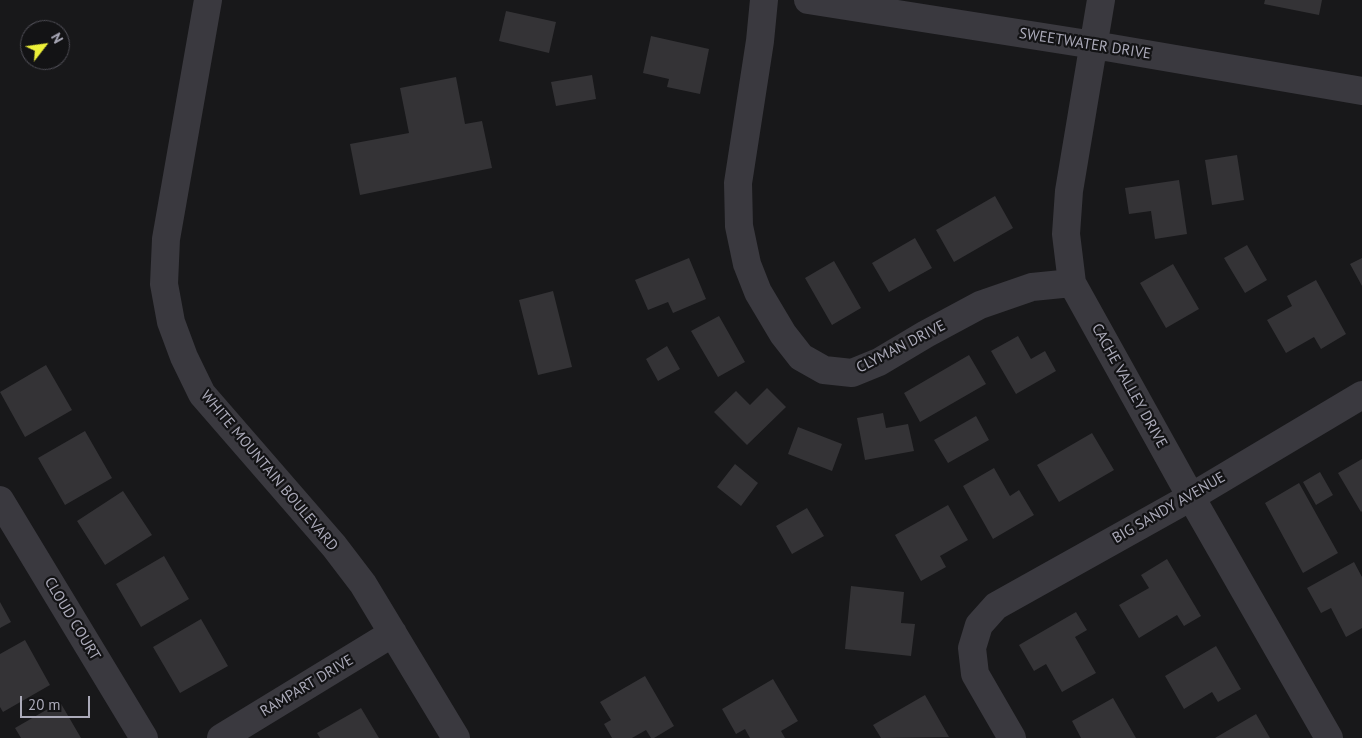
<!DOCTYPE html>
<style>
body{margin:0}
#map{position:relative;width:1362px;height:738px;overflow:hidden;background:#18181a;font-family:"PT Sans",sans-serif}
canvas{display:block}
.north{position:absolute;left:20px;top:20px;width:50px;height:50px;box-sizing:border-box;background:#131315;border:1px solid #504f57;border-radius:50%;rotate:60deg;font-size:14px;font-weight:700;line-height:20px;text-align:center;color:#abaab9}
.north::after{content:'';display:block;margin:auto;width:18px;height:22px;background:#edf039;clip-path:polygon(50% 0,100% 100%,50% 72%,0 100%)}
.scale{position:absolute;left:20px;top:696px;width:70px;height:22px;box-sizing:border-box;border:2px solid #abaab9;border-top:0;padding-left:6px;font-size:15px;line-height:18px;white-space:nowrap;color:#abaab9;-webkit-text-stroke:4px #131315;paint-order:stroke}
</style>
<div id="map">
<canvas width="1362" height="738"></canvas>
<div class="north">N</div>
<div class="scale">20 m</div>
</div>
<script>
const ctx = document.querySelector('canvas').getContext('2d');
ctx.lineJoin = 'round';
function fillPath(path, color) { ctx.fillStyle = color; ctx.fill(path, 'evenodd'); }
function strokePath(path, color, width, dash) { ctx.strokeStyle = color; ctx.lineWidth = width; ctx.lineCap = dash ? 'butt' : 'round'; ctx.setLineDash(dash || []); ctx.stroke(path); }
function write(font, color, halo, rows, align = 'center') {
  ctx.font = font + ' "PT Sans",sans-serif'; ctx.lineWidth = 4.5; ctx.setLineDash([]); ctx.textBaseline = 'middle'; ctx.strokeStyle = halo; ctx.fillStyle = color; for (const [text, x, y, turn = 0] of rows) {
    ctx.save(); ctx.translate(x, y); ctx.rotate((+turn || 0) * Math.PI / 180); ctx.textAlign = isNaN(turn) ? turn : align; if (halo) ctx.strokeText(text, 0, 0); ctx.fillText(text, 0, 0); ctx.restore();
  }
}
const building = new Path2D(`
 M1265,0H1322L1319,15L1264,4Z
 M506,11L556,22L549,53L499,41Z
 M651,36L709,49L700,94L667,87L669,79L643,73Z
 M592,75L596,99L556,106L551,82Z
 M456,77L465,124L482,121L492,168L360,195L350,144L409,133L400,88Z
 M1237,155L1244,200L1212,205L1205,160Z
 M1179,180L1187,234L1155,239L1151,211L1129,214L1125,188Z
 M995,196L1013,228L954,262L936,230Z
 M915,238L932,268L889,292L872,263Z
 M1247,245L1267,280L1245,293L1224,258Z
 M689,258L706,299L673,313L668,302L648,310L635,280Z
 M1362,258V286L1350,264Z
 M834,261L861,308L832,325L805,278Z
 M1173,264L1199,309L1166,328L1140,283Z
 M1316,280L1346,334L1321,349L1314,337L1286,353L1267,320L1292,306L1287,296Z
 M553,291L572,367L538,375L519,300Z
 M719,316L745,362L718,377L691,331Z
 M1018,336L1031,359L1045,351L1056,371L1016,394L991,351Z
 M667,346L680,369L658,381L646,359Z
 M969,355L986,384L920,422L904,393Z
 M46,365L72,410L25,437L0,392Z
 M767,388L786,407L747,445L714,412L736,391L750,405Z
 M883,413L886,428L908,424L914,451L865,460L857,418Z
 M976,416L989,440L948,463L934,440Z
 M798,427L842,444L832,471L788,454Z
 M85,431L112,478L65,505L38,458Z
 M1092,433L1114,470L1059,502L1037,465Z
 M1362,459V511L1361,512L1338,473Z
 M735,464L758,483L741,506L717,487Z
 M994,468L1010,496L1019,490L1034,515L993,539L963,486Z
 M1320,472L1333,495L1316,505L1303,482Z
 M1299,483L1338,553L1303,573L1265,503Z
 M123,491L152,535L105,565L77,521Z
 M948,505L968,540L940,556L946,567L921,581L895,535Z
 M807,508L824,536L792,554L776,526Z
 M164,556L189,599L141,627L116,584Z
 M1167,559L1201,616L1184,626L1177,615L1139,638L1119,605L1149,588L1141,575Z
 M1354,562L1362,577V628L1346,637L1331,608L1321,613L1307,588Z
 M851,586L904,592L901,623L915,624L911,656L845,649Z
 M0,602L11,622L0,628Z
 M1076,612L1087,630L1075,637L1096,673L1062,692L1046,664L1034,671L1019,645Z
 M201,619L228,666L180,693L153,647Z
 M25,640L50,685L3,712L0,707V654Z
 M1216,646L1241,689L1218,702L1212,692L1184,709L1165,676Z
 M645,676L674,726L654,738H651L646,730L632,738H612L604,724L611,720L600,702Z
 M773,679L798,721L781,731L785,738H750L745,729L736,734L722,709Z
 M925,695L949,737L881,738L873,725Z
 M1113,698L1136,738H1081L1072,721Z
 M60,702L81,738H21L15,728Z
 M361,708L379,738H320L317,733Z
 M1256,714L1270,738H1215Z`);
const minor = new Path2D(`
 M208,0L166,239L164,284L171,322L184,357L202,394L334,546L363,584L456,738
 M764,0L760,41L738,183L739,226L747,264L758,292L783,334L801,357L824,370L852,373L879,362L926,334L980,305L1032,287L1072,283
 M808,0L1094,45L1362,91
 M1101,0L1069,191L1066,234L1072,283L1191,497L1329,738
 M0,500L144,738
 M221,738L393,633
 M1012,738L975,674L972,648L979,625L996,606L1191,497L1362,395`);
const streetNames = [
 ["SWEETWATER DRIVE",1085,44,9],
 ["CLYMAN DRIVE",901,347,-27],
 ["CACHE VALLEY DRIVE",1129,386,61],
 ["WHITE MOUNTAIN BOULEVARD",269,471,50],
 ["BIG SANDY AVENUE",1169,508,-30],
 ["CLOUD COURT",72,619,59],
 ["RAMPART DRIVE",307,686,-31]
];
fillPath(building, '#343336');
strokePath(minor, '#3a393f', 28);
write('15px', '#abaab9', '#131315', streetNames);
</script>
